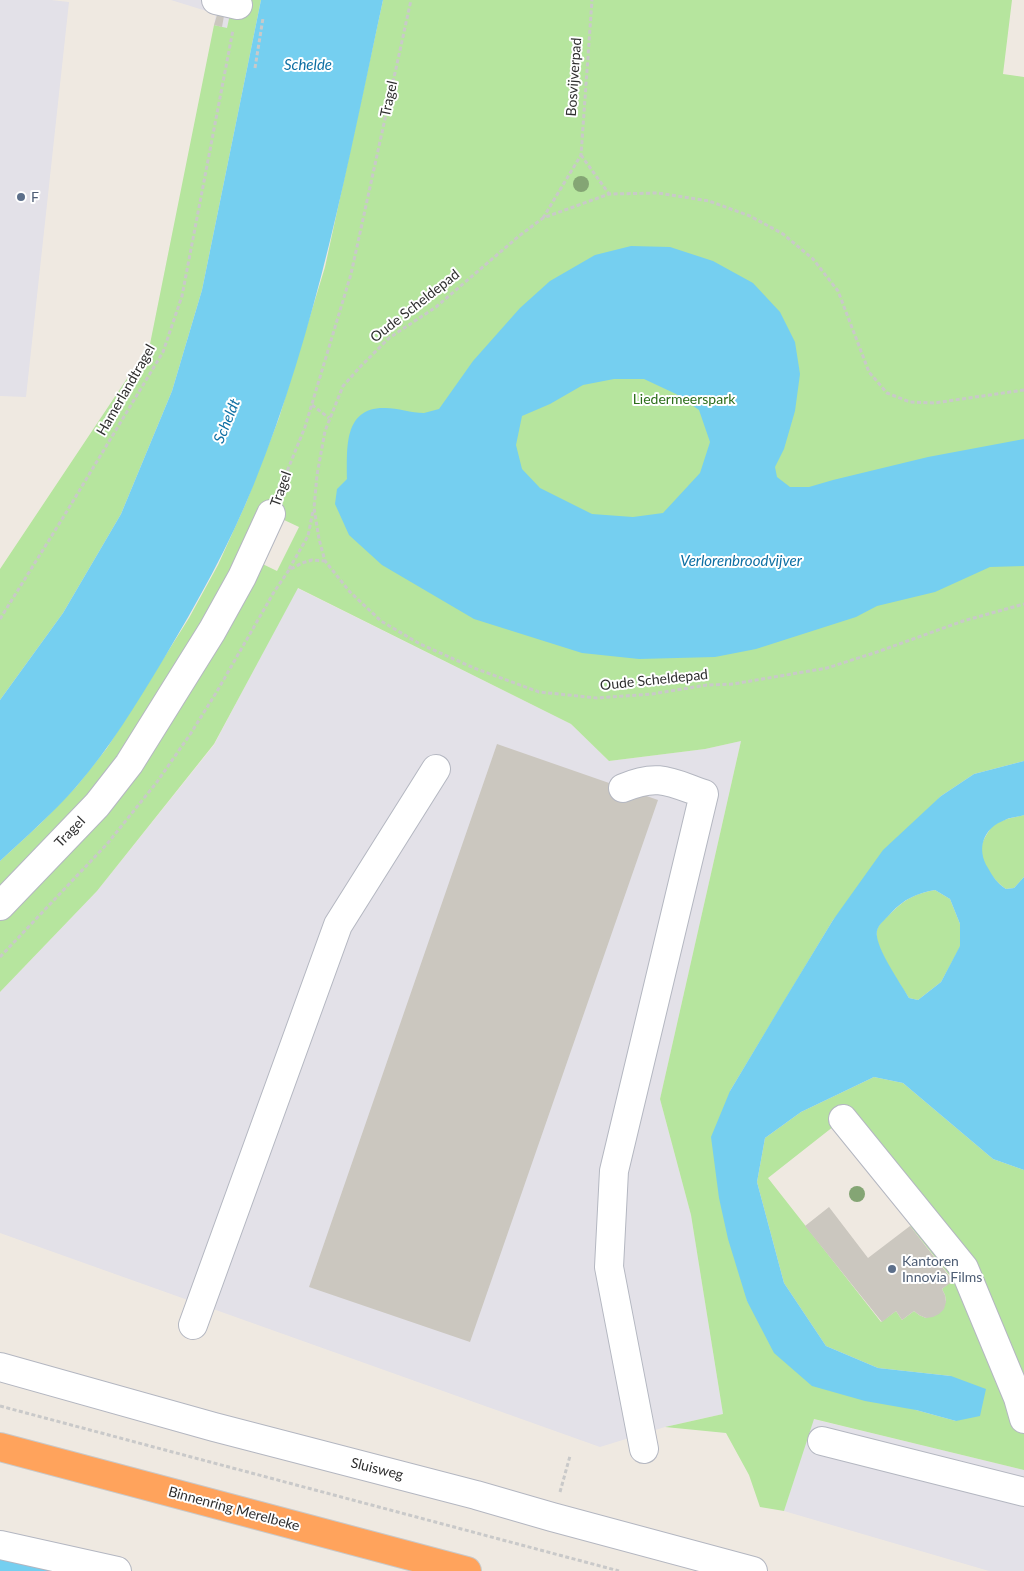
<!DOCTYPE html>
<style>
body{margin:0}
canvas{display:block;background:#efe9e1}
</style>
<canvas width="1024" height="1571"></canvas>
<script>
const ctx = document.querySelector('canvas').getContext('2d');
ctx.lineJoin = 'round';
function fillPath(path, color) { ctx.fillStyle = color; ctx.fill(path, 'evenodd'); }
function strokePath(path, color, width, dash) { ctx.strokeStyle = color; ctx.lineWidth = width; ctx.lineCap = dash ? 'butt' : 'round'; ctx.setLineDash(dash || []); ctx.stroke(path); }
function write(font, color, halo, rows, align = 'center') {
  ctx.font = font + ' Lato,sans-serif'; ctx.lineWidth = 4; ctx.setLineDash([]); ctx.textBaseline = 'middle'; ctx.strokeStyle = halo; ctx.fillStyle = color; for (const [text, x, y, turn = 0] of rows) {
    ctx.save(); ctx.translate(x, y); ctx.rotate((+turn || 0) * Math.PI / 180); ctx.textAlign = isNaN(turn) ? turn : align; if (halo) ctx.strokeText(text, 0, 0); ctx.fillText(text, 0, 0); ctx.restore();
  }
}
const industrial = new Path2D(`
 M0,0H51L69,2L26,397L0,396Z
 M171,0H233L227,29L214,25L216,14Z
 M297,588L571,724L609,761L705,749L741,741L660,1099L691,1215L723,1414L665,1427L600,1447L0,1233V992L97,891L214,745Z
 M813,1419L1024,1470V1571H989L784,1511Z`);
const green = new Path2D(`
 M233,0H261L202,290L172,391L121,514L63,613L0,700V569L150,344L214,25L227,28Z
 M383,0H1012L1003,74L1024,77V761L974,774L941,796L833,920L730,1091L747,1301L916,1410L956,1421L951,1376L878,1368L826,1346L784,1283L757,1182L765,1138L801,1112L874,1077L903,1083L993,1159L1024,1170V1470L814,1419L784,1511L760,1507L749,1475L726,1433L665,1427L723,1414L691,1215L660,1099L741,741L705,749L609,761L571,724L298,588L214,744L97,891L0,992V861L39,825L76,787L107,748L189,618L218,565L246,503L279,418L325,267ZM265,511L299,527L277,571L244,555ZM843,1119L921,1217L910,1226L953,1280L942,1289L945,1295L946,1302L926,1318L919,1315L914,1311L902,1320L896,1311L881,1322L768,1178Z
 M1024,815V877L1014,888L1006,889C994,881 978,861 982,846C982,841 988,832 991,828C999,819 1013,818 1024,815Z
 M935,890L950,899L960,924V947L941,982L918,1000L909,998C901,985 872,945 877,930C879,923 887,917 892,912C905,899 917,893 935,890Z`);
const water = new Path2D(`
 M261,0H383C348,163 317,329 254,484C229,546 197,603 163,660C137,703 110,748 76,787C53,813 26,837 0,861V700L63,613L121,514L172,391L202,290Z
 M631,246L670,247L713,261L753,283L780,312L795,342L800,374L795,411L784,449L775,467L777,477L790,487H809L833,480L928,457L1024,439V566L990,567L935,592L877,606L856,617L756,649L715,657L639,659L582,653L474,619L382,565L349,535L335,504L337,489L347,479C347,449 343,407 385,408C398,408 411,413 424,413C429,412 434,410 439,409L473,361L520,308L550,281L595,255ZM614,379H644L676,394L699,410L710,442L700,473L663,513L633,517L592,514L540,488L522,469L516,445L522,416L550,404L583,385Z
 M1024,761V815C1018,817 1010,817 1005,820C983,828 976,849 988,868C993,877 997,883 1006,889L1014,888L1024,877V1170L993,1159L903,1083L874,1077L801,1112L765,1138L757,1182L784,1283L826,1346L878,1368L951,1376L986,1389L980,1416L956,1421L916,1410L865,1401L812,1386L774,1353L747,1301L728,1239L719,1198L711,1137L730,1091L782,1004L833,920L883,850L941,796L974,774ZM935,890L950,899L960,924V946L941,982L918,1000L909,998C902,985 870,941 878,928C881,922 887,918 891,913C904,899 917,893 935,890Z
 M0,1554L75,1571H0Z`);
const building = new Path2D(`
 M217,15L224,16L222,27L214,25Z
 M497,744L658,800L470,1342L309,1287Z
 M829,1207L868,1258L910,1226L953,1281L942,1289L945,1295L946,1302L944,1309L939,1314L933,1317L926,1318L919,1315L914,1311L902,1320L896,1311L882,1322L805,1226Z`);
const path = new Path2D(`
 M255,68L263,18
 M581,155L609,194
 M543,218L581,155L592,0
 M1024,390L934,403L910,402L887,393L869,372L838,291L813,259L783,234L750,216L709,201L658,193L609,194L543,218L519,236L436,307L389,338L360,367L343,386L325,431L317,475L314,508L319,539L325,561L350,592L381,621L420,644L474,668L539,692L597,698L652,694L707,685L733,684L827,668L877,652L963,621L1024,604
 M312,405L329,418
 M281,489L288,469L305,427L351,274L411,0
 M289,569L308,536L313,511
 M0,619L64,516L163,352L182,296L233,30
 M0,957L107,844L157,782L191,733L216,693L274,592L289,570L302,563L312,560L325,561
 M0,1406L619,1571
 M560,1492L570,1456`);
const minor = new Path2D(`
 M216,0L238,5
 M623,788C658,773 670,782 704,794L614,1171L609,1267L644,1449
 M0,906L97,805L129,764L212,631L242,577L271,514
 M843,1119L964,1268L1018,1398L1024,1419
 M193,1325L338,925L436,769
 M0,1367L214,1427L476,1495L552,1517L753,1571
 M822,1441L1024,1492
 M0,1545L117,1571`);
const highway = new Path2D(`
 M0,1447L467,1571`);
const trees = [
 [581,184],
 [857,1194]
];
const markers = [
 [21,197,5,"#5c6f8a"],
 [892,1269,5,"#5c6f8a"]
];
const streetNames = [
 ["Bosvijverpad",574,77,-86],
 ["Tragel",389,99,-78],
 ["Oude Scheldepad",415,306,-38],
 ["Hamerlandtragel",126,390,-60],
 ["Tragel",281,489,-70],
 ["Oude Scheldepad",654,680,-6],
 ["Tragel",70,832,-46],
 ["Sluisweg",377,1469,14],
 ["Binnenring Merelbeke",234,1509,15]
];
const serviceNames = [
 ["F",31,197],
 ["Kantoren",902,1261],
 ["Innovia Films",902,1277]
];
const parkNames = [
 ["Liedermeerspark",684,399]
];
const waterNames = [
 ["Schelde",308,65],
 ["Scheldt",227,421,-68],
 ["Verlorenbroodvijver",741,561]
];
fillPath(industrial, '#e3e1e8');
fillPath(green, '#b6e59e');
fillPath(water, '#75cff0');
fillPath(building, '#cbc7bf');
strokePath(minor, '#b4b7c1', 30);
strokePath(highway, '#c9c9c9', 30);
strokePath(path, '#c9c9c9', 3, [4, 2.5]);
strokePath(minor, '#fff', 28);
strokePath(highway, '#ffa35c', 28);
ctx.fillStyle = '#84a574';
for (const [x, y] of trees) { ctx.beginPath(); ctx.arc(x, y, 8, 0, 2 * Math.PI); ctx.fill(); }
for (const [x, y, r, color] of markers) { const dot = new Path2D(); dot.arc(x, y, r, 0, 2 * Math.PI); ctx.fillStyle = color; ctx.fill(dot); strokePath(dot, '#fff', 2); }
write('14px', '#2e2e2e', '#fff', streetNames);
write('14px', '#4e5e75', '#fff', serviceNames, 'left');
write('14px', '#2c6e1b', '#fff', parkNames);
write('italic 15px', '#0d6fa3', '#fff', waterNames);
</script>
